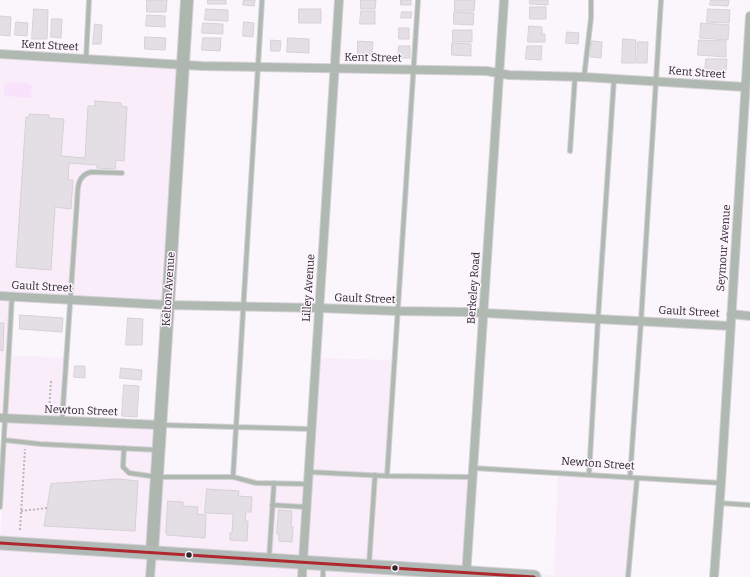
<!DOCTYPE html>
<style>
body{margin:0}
canvas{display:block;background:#fbf6fc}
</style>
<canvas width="750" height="577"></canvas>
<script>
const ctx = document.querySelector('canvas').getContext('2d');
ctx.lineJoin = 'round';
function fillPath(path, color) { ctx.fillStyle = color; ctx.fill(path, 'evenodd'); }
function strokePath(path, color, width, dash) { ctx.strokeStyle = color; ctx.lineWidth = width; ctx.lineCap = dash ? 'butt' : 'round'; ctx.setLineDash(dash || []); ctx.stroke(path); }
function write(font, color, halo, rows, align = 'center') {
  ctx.font = font + ' Bitter,serif'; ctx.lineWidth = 3; ctx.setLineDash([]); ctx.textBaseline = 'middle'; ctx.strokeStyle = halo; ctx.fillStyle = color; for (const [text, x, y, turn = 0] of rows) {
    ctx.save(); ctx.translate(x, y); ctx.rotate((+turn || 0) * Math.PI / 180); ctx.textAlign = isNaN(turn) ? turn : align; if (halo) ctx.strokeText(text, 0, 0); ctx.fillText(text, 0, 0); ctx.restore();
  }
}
const built = new Path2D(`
 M0,52L180,65L168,307L14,296L10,355L70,358L65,421L159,426L155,476L307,484L315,358L397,360L389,478L473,475L466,570L554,575L558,472L636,477L630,577H0V542L9,418L0,417Z`);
const green = new Path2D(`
 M7,82L27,83L32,85L31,98L4,96V85Z`);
const building = new Path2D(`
 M147,0H167L166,12H147Z
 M208,0H226V4H208Z
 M244,0H255L254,6L243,5Z
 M361,0H376L375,9H361Z
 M401,0H411V5H401Z
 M455,0H475L474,11H455Z
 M530,0H548V5L530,4Z
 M711,0H729L728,6L710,5Z
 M530,7H546V19H530Z
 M34,9L48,10L47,39H32Z
 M206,9L228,10V21L205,20Z
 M299,9H321V23H299Z
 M708,9L730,10L729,23L707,22Z
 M361,11H375V24H360Z
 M402,12H412L411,18H401Z
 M454,12L474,13L473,25L454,24Z
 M147,15L165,16V27L146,26Z
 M0,16L11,17L10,36L0,35Z
 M52,19H62L61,38L51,37Z
 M16,22L28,23L27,36L15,35Z
 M244,22L254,23L253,37L243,36Z
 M203,23L223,24V34L202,33Z
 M701,23L729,25L728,40L700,38Z
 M95,24L102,25L101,44H93Z
 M529,26L542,27V34H545V42H528Z
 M399,28H409V39H399Z
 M453,30H472V42H453Z
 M567,32L579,33L578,44L566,43Z
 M145,37L166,38L165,50L145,49Z
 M203,38H221L220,51L202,50Z
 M288,38L309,39V53L287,52Z
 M623,39L636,40L635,63H622Z
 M271,40L281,41L280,51H271Z
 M699,40L726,41V57L698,55Z
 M358,41L373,42L372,54H358Z
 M592,41L602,42L601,58L591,57Z
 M638,42H648L647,63H637Z
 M452,43L471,44V56L452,55Z
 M399,46H410V58H398Z
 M527,46H542L541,60L526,59Z
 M706,59H727L726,72H705Z
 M95,101L121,103V106L127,107L124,161L116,160L115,169L97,168V165L69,163L68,180H73L71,209L55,207L51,270L16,267L26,117H29V114L49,115V118L64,119L61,156L85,158L88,106H95Z
 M20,315L63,318L62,332L20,329Z
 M128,318L143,319L142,345H126Z
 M0,323H4L3,351L0,350Z
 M75,366H85V378L74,377Z
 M121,368L142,370L141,380L120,378Z
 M124,385L139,386L137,417L122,416Z
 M119,479L138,481L135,531L44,526L51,484Z
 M207,489L239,491L238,496L252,497L251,512H246L245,521H248L247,541L230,540V533H232L233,514L205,513Z
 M168,501L183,502V506L198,507L197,514L206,515L205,538L167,535L166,533Z
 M279,510L292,511L291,527H293L292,542L279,541V534H277Z`);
const path = new Path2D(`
 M49,411L51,381
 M21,511L47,508
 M20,530L25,449`);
const service = new Path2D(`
 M418,0L387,476L472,477
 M86,59L89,0
 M584,77L591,18V0
 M570,151L575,77
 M62,421L77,202C78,189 76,176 91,172L122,173
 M161,425L311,429
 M4,440L40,444L157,450
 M124,448L123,467L129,473L157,477H233L262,0
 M473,468L721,483
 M309,472L387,476
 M589,475L598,319L614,79
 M233,477L256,483L308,484
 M630,477L641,321L661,0
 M719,503L750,505
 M272,505L306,507
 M0,507L12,296
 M269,559L274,483
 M369,564L375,475
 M323,566V577
 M628,577L637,478`);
const minor = new Path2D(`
 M0,54L202,66L487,71L509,75L584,77L745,87
 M0,296L168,305L319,308L397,311L465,312L730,326
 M731,314L750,316
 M0,418L160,425
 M466,576L504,0
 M150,577L152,552
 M302,577L339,0
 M714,577L721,483L750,16`);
const secondary = new Path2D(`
 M152,552L168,305L187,0`);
const primary = new Path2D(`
 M0,543L534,577`);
const bus1 = new Path2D(`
 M0,543L534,577`);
const markers = [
 [189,555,3.5,"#2b272b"],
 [395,568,3.5,"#2b272b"]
];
const streetNames = [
 ["Kent Street",50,46,3],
 ["Kent Street",373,58,1],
 ["Kent Street",697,73,4],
 ["Seymour Avenue",724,248,-86],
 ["Gault Street",42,287,3],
 ["Lilley Avenue",309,288,-86],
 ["Berkeley Road",474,288,-86],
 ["Kelton Avenue",169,289,-86],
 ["Gault Street",365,299,2],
 ["Gault Street",689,312,3],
 ["Newton Street",81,411,2],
 ["Newton Street",598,464,4]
];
fillPath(built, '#f9edfa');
fillPath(green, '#f9e2fc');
fillPath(building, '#e3dfe4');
strokePath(building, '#d5d1d6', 1);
strokePath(service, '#d5d2d6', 6);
strokePath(minor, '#d5d2d6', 10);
strokePath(secondary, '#d5d2d6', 14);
strokePath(primary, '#d5d2d6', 15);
strokePath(path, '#b5bab6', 2, [2, 2]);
strokePath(service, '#afb8b1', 4);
strokePath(minor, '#afb8b1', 8);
strokePath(secondary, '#aeb6b0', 12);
strokePath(primary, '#b0b9b5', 13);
strokePath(bus1, '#af272f', 3);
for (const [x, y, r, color] of markers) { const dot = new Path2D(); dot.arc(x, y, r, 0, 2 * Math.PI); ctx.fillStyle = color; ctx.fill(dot); strokePath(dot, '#fdf4fe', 1.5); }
write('11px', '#2b272b', '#fdf4fe', streetNames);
</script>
